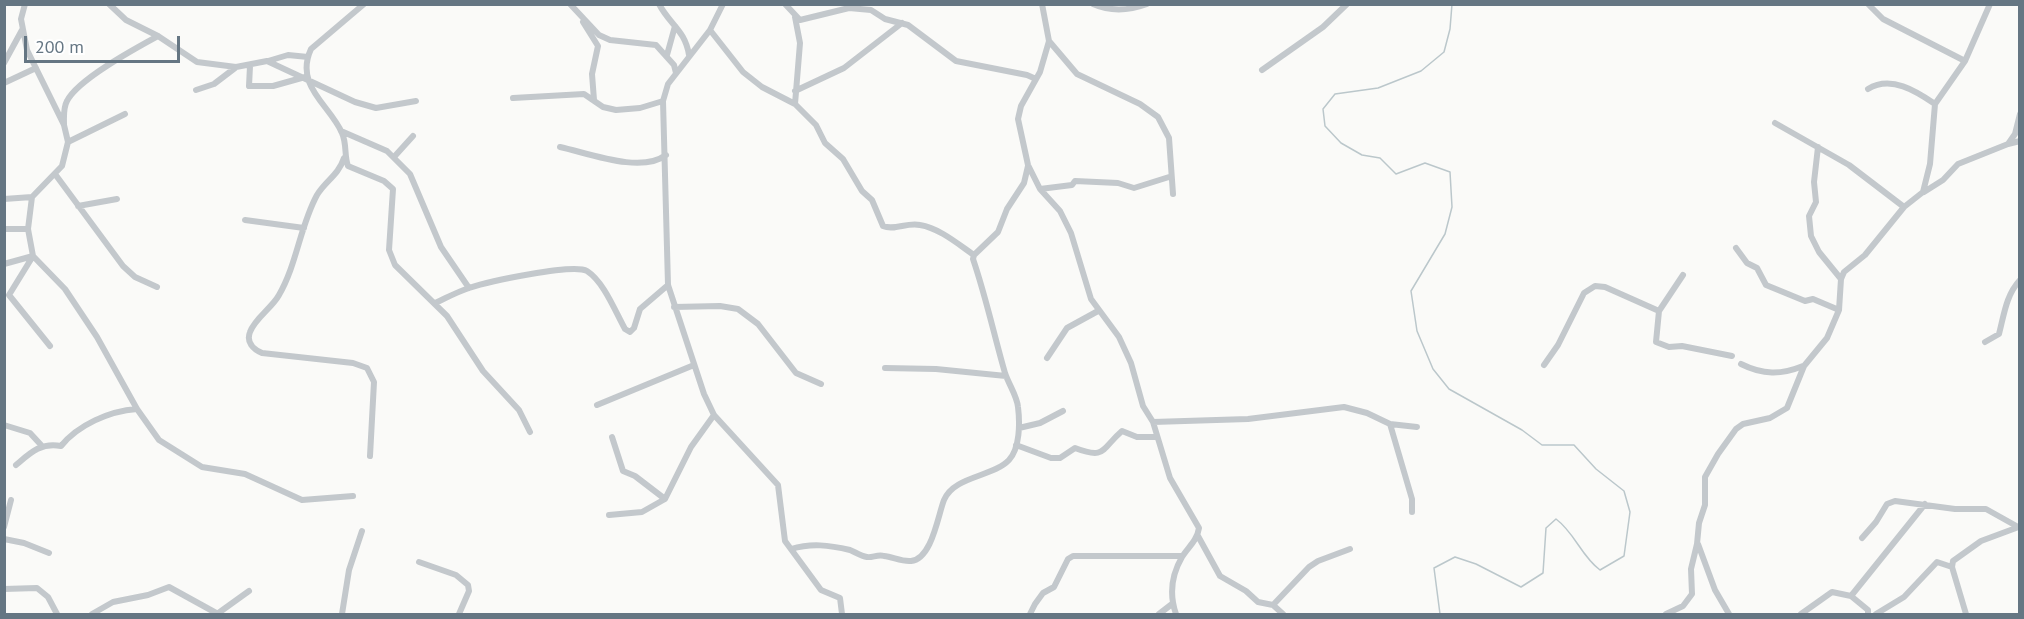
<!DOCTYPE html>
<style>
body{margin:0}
#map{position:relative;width:2024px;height:619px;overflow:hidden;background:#fafaf8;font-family:"PT Sans",sans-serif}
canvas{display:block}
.frame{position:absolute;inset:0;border:6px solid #657683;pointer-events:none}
.scale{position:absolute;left:24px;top:36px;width:156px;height:27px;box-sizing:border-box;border:3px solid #657683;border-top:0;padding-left:8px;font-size:18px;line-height:21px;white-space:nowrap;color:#657683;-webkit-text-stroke:4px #fff;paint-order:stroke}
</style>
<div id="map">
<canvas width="2024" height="619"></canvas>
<div class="frame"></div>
<div class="scale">200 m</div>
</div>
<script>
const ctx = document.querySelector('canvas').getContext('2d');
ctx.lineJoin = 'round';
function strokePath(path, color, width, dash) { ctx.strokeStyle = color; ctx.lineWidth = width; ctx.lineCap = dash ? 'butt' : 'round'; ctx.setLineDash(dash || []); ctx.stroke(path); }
const stream = new Path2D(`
 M1440,614L1434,568L1455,557L1476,564L1521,587L1543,573L1546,528L1556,519C1575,533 1581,556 1600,570L1624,556L1630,512L1624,491L1596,469L1574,445H1542L1522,430L1449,389L1433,369L1417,331L1411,291L1445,234L1452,207L1450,172L1425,163L1396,174L1380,158L1362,155L1341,143L1325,126L1323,109L1335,94L1378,88L1421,71L1444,52L1450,29L1452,4`);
const minor = new Path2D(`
 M25,4L21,19L27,50L64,125L68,142L62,166L32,197L28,229L33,256L65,289L97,337L137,409L159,440L202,467L245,474L302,500L353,496
 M109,4L126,20L158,36L197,62L236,67L267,61L355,102L376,108L416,101
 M364,4L311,49C294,86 330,105 342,133C347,144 344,155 348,166L384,181L393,189L389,250L395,265L447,316L483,371L519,410L530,432
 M570,4L599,35L610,40L656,45L674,65L676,73
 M659,4C670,25 685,30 689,55
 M723,4L710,30L668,84L663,101L668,285L704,394L714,415L778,485L785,541L821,590L840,598L842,614
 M785,4L800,20L849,8L871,10L885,19L908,25L956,61L1027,75L1036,79
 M1042,4L1049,41L1040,72L1021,106L1018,119L1028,165L1040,189L1060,211L1071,233L1091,299L1119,337L1131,363L1143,406L1153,422L1170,478L1199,528C1197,541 1188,547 1182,557C1171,576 1169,594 1176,614
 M1093,4C1111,12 1128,11 1147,4
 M1868,4L1883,19L1965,61
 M583,22L598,46L592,74L594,100
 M710,30L743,72L762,87L795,104L816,125L825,143L843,159L862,191L872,200L883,226C894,231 907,222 920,225C939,228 958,244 974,255
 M1049,41L1077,74L1140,104L1158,117L1169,138L1173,194
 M667,55L675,26
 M268,61L288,55L308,57
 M4,63L22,30
 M250,66L249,86H273L305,77
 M1262,70L1323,27L1347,4
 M4,83L36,68
 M1868,89C1891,75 1916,91 1935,104
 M196,90L214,84L235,68
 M795,91L844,68L902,23
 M513,98L584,94L603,107L616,110L640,108L663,101
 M795,104L800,43L795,17
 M1775,123L1849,165L1904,207
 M64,125C64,117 63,108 67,101C78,79 136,48 158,36
 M341,131L387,151L410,174L441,247L469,288
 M68,142L125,114
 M2008,144L2020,141
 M560,147C588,153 641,174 666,155
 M1818,147L1814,182L1816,202L1809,216L1811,236L1819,252L1841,279
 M394,157L413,136
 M344,158C338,176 326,180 317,195C300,226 297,264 279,295C272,308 255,318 250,332C246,342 253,349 262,353L353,363L367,368L374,382L370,456
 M55,174L123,266L135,277L157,287
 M1040,189L1072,185L1075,181L1118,183L1134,188L1169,177
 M1924,192L1943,180L1958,164L2008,144L2015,134L2020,114
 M4,199L32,197
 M78,206L117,199
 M245,220L304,228
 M4,229H28
 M1736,248L1747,263L1757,268L1766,285L1805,301L1813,299L1839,310
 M33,256L9,295L50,346
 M4,264L33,256
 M1683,275L1659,311L1656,342L1669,347L1682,346L1732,356
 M435,303C446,298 457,292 469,288C487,282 573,263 587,271C604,282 615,311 625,329L630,332L634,328L640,309L668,285
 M674,307L720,306L738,309L758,324L796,373L821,384
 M1985,342L1999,334C2004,315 2006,295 2020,280
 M1047,358L1067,328L1098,311
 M1741,364C1763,375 1781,375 1803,366
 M1544,365L1558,345L1584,293L1595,286L1605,287L1659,311
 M885,368L936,369L1006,376
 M597,405L694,365
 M1153,422L1248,419L1344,407L1367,413L1390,424L1412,499V512
 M1390,424L1417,427
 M4,425L30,433L42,446
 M1019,428L1040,423L1063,411
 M612,437L623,471L635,476L665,499
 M1016,445L1051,458H1060L1075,448C1106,460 1101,449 1122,431L1137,437H1156
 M16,465C30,453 41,442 61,446C78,425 109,411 137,409
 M609,515L642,512L665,499L691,447L714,415
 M4,527L11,500
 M1198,536L1220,576L1246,591L1258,602L1273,605L1283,614
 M1862,538L1876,522L1887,504L1895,501L1955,509H1986L2020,528
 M4,539L24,543L49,553
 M1698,544L1715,590L1729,614
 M791,549C811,543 829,545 850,550C855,552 861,556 867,557C872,558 878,554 884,556C893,557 902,562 911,561C932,559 938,515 944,500C954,476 993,477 1009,460C1020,448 1020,423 1018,407C1017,396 1009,385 1005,373C994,335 986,297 973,259L974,255L998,232L1007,209L1024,183L1028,166
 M419,562L456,575L468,585L469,591L459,614
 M4,589L37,588L48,597L57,614
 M1851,596L1868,610V614
 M1273,605L1309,567L1318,561L1350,549
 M92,614L113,602L148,595L169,587L218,614
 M217,614L249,591
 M342,614L349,570L362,531
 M1030,614L1035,604L1043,593L1054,587L1068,559L1073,556H1182
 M1159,614L1172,604
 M1666,614L1683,606L1692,594L1691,569L1697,544L1699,523L1705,505V477L1718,454L1736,429L1743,424L1770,418L1787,408L1804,366L1827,338L1839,310L1841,279L1844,272L1865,255L1904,207L1923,192L1930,164L1935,104L1965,61L1990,4
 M1801,614L1832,592L1851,596L1925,504
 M1876,614L1904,597L1937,562L1952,567
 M1966,614L1952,567L1953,561L1981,541L2016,528`);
strokePath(stream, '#bbc7cb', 1.5);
strokePath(minor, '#c3c8cc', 6);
</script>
